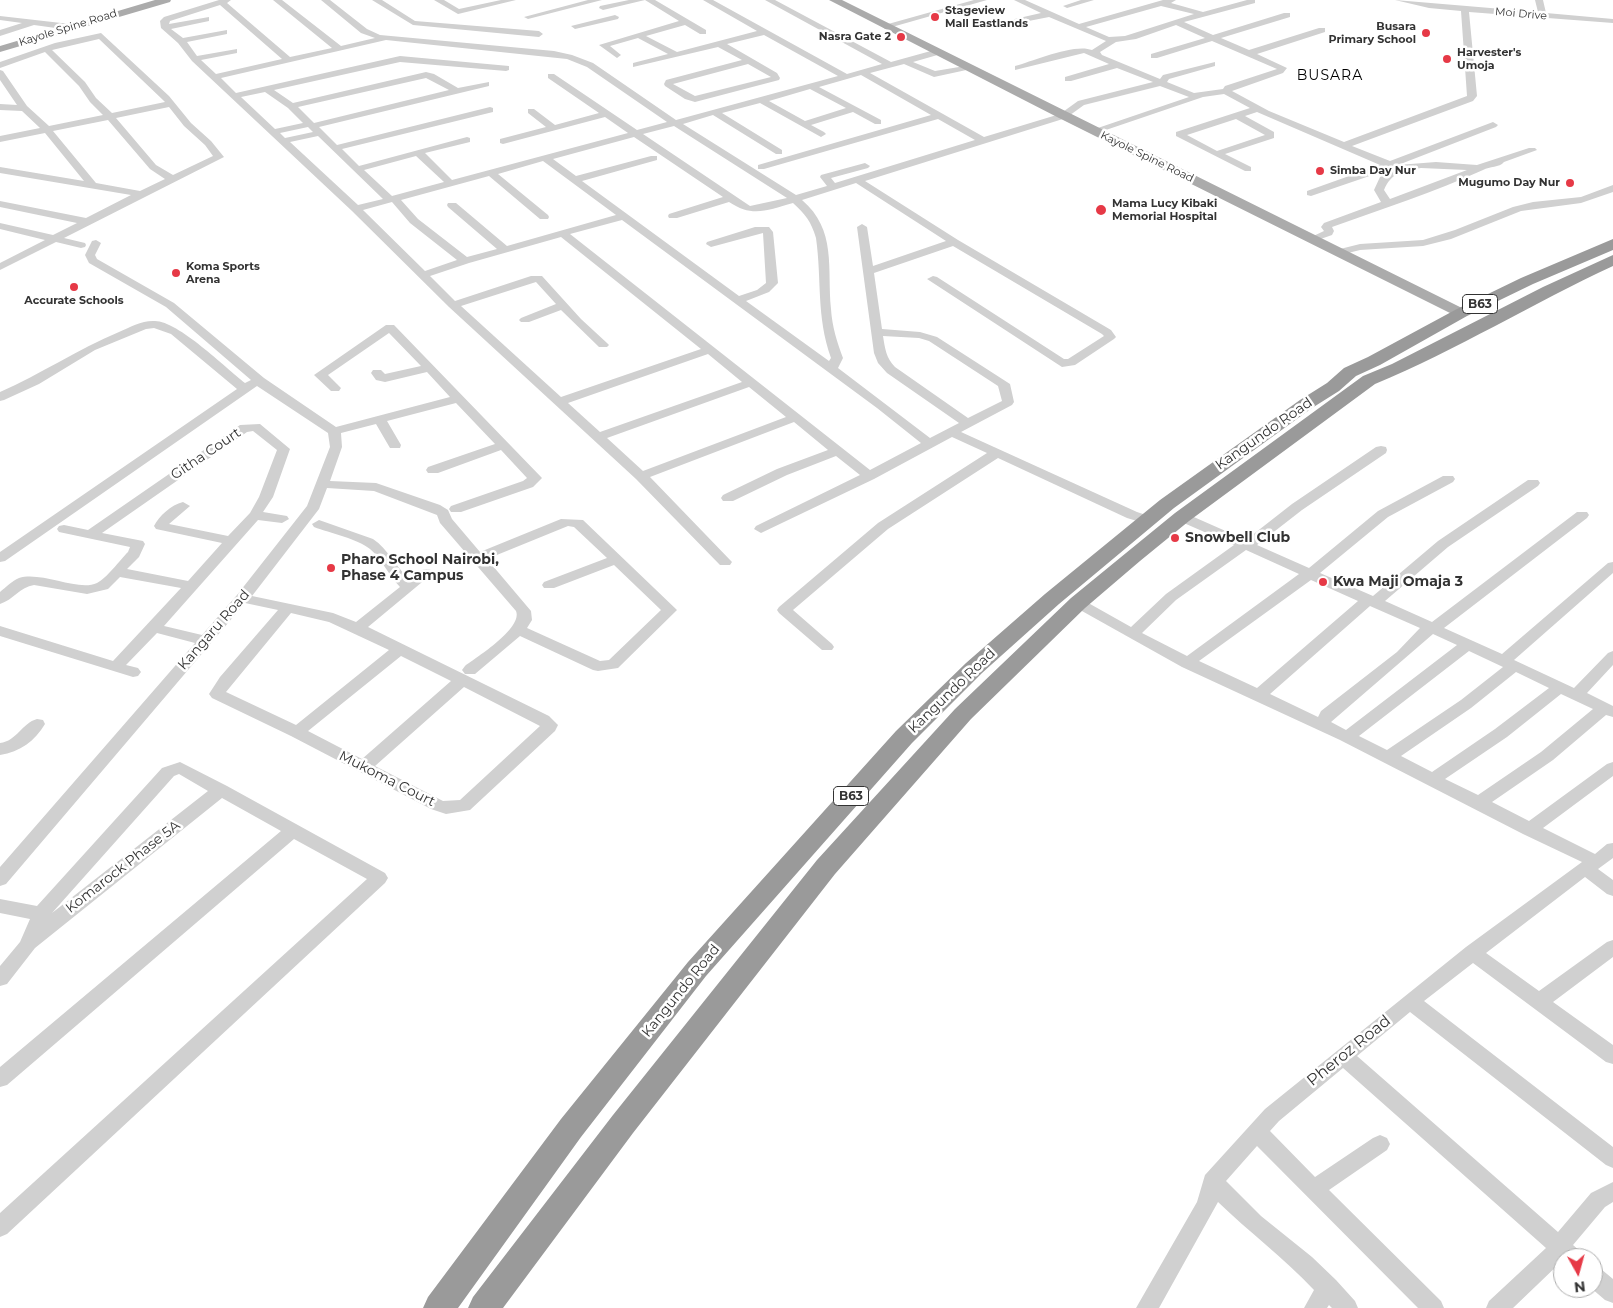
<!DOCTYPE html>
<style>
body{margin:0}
#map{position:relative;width:1613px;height:1308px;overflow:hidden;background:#fff;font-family:Montserrat,sans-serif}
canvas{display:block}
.north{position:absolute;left:1553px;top:1248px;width:50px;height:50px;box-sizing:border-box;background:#fff;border:1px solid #adadad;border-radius:50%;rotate:173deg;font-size:14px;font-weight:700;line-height:20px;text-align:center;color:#333}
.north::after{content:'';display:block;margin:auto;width:18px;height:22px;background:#e63946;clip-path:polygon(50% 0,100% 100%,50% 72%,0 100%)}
</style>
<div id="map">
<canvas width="1613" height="1308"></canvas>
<div class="north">N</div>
</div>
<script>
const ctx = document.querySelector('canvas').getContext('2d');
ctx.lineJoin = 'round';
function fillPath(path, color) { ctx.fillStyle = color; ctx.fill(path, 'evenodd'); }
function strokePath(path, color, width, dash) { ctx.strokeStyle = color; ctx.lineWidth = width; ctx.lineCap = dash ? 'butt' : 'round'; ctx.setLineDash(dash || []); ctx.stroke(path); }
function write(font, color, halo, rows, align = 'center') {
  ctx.font = font + ' Montserrat,sans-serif'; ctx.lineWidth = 5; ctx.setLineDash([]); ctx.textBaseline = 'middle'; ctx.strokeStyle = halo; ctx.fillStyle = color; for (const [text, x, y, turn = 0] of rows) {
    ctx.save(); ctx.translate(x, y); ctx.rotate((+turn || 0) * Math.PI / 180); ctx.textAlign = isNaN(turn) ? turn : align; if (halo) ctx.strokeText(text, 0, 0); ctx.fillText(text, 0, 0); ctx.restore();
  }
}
const minor = new Path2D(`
 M219,0H231L227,3L290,57L332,48L273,0H282L341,46L375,38L361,33L321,0H330L367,29L380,35L554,51L572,55L593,63L676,120L838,76L764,35L727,44L777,73L780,78L779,80L695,102L685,99L665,86L664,84L666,80L742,60L718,47L633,67V63L668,54L638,38L610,46L621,55L617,58L599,45L679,21L645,0L603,10L599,8L600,6L629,0H655L706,30V34H700L685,25L646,36L677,52L757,31L703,0H713L847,74L882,64L765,0H775L891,62L938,49L941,50V54L913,62L935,71L971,65V69L934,77L904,64L870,73L984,137L1060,114L1078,101L1153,82L1117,68L1071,81H1065V77L1109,64L1084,53L1015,70V66C1033,61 1075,43 1092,50L1106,41L1049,17L993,28V24L1041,13L1014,0H1025L1079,24L1163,0H1176L1171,3L1203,12L1247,0H1255V3L1184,22L1213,35L1284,13H1290V17L1221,38L1249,50L1319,28H1325V32L1257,54L1287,68L1283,73L1232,91L1269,111L1344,142L1467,96L1461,11L1429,8L1395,0L1538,12L1535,0H1543L1546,13L1613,19V23L1469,12L1477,96L1473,101L1352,146L1390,161L1493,122L1498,125L1496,127L1398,165L1436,162L1477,165L1529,148H1535L1537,150L1504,162C1499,168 1490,166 1483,170C1434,192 1383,209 1332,227L1334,231L1332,235L1312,242L1307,239L1324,231L1321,227L1324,223L1381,202L1374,190L1380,177L1390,169L1311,196L1307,195V191L1380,165L1257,112L1245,116L1274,132V138L1225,154L1251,167V171H1245L1176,136V132L1250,108L1224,94L1203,97L1097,133L1094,134L1089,131L1189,97L1160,86L1084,105L1066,118L865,181L958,240L1111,330L1116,337L1114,339L1075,365L1062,367L927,279L933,276L937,277L1064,359H1068L1104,336L1102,334L953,246L874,273L882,329L920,332L937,337L1010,384L1014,402L1012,405L961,432L1137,512L1152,517L1154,520L1147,524L1127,518L998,458L888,529L793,610L832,644L834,647L832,650H822L779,613L777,610L779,607L878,523L987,453L952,437L874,479L761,533L754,529L756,526L860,475L836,456L787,475L733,501H723L721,498L723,495L777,469L828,450L794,422L650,477L732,562L730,565H720L636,479L449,307L352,211L192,61L178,43L161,28L160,21L164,17ZM220,5L282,59L216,74L201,60L237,53V49L197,56L187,42L227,34V30L183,38L171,29L209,21V17L169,24L170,21ZM1161,6L1194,14L1125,36L1109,37L1086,27ZM1176,25L1205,38L1151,54V58H1157L1212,41L1277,69L1225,86L1223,89L1194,93L1167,82L1169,79L1215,66V62L1163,75L1160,79L1102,55L1100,52L1116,42L1136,39ZM386,40L567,59L587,67L667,122L637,130L554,74H548V78L599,113L555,125L534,109H528V113L546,127L500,139V143L503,144L605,117L628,133L452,180L425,153L470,142V138L467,137L359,166L342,149L493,112V108L490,107L337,145L319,127L489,86V82L458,88L434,74L426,72L293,103L274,90L400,62L506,71L509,70V66L400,56L236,93L221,78ZM748,64L771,77L695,96L673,84ZM861,75L931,115L758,165V169H764L938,119L975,140L835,183L831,178L868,168L870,166L865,163L821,175L820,177L827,186L796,195L683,124L713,115L776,154H782V150L722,113L760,103L821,137L826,134L824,132L811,125L853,112L875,124H881V120L819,87ZM426,78L449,90L314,123L298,107ZM810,89L846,108L805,121L769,101ZM265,92L288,108L303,123L275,129L241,97ZM1236,119L1265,135L1217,151L1187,135ZM674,126L787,198L750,206L643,134ZM308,127L313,132L285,138L280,133ZM318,136L383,199L358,205L290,142ZM634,137L723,197L669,214L668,216L669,218H677L729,202C753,218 767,210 793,203C805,214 811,221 816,238C822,281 816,315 831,358L829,361L746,301L769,292L778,283L773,232L769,227H755L707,242L706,244L711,247L763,233L766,283L757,290L739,296L582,181L657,160V156H651L576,176L553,159ZM416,156L444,182L392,196L364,170ZM543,161L616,215L507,246L456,203H448L447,205L448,207L497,249L467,257L418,219L401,200L489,176L540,219H548L549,217L548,215L498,174ZM1421,168L1467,170L1390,199L1384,190C1391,173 1403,170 1421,168ZM856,183L946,241L873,266L867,227L862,224L857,227L874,353L878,363L887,373L959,423L930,438L838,368L843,358C837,342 832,326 831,309C827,268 837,230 802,200ZM392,202L410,223L457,260L425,271L363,210ZM622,220L877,408L921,443L870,470L570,234ZM561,237L701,349L561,397L461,306L536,282L556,304L521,318L519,320L521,322H529L561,310L599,347H607L609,345L607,343L581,319L542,276H531L455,301L430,276L469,263ZM883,336L919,338L929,341L998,386L1002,401L968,418L895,367C886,358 885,348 883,336ZM708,354L742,382L600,432L568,403ZM749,387L786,417L643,471L607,438Z
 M372,0H382L415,21L539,31L543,34L539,37L413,25Z
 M434,0H444L459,9L501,0H516L458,14Z
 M588,0H602L528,19L524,17Z
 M974,0H987L885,29L881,26Z
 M1081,0H1094L1067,8L1063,6Z
 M615,15L619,17L618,19L575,29L571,26Z
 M0,16L70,24L74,27L70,30L34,25L0,36V30L22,23L0,20Z
 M101,33L169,96L191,123L211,141L224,157L64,238L85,243L86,245L85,247L81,248L56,242L0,270V263L45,240L0,229V223L53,235L77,223L0,207V201L86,218L131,195L0,173V167L84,181L45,133L0,142V136L40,128L22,111L0,110V104L17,105L0,80V70L3,71L27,106L49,126L103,115L90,102L79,86L45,52L0,68V62L55,43ZM99,39L163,100L165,102L112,113L96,98L85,82L52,50ZM169,107L184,126L205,145L213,156L173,175L156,165L116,118ZM108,120L150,169L165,179L140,191L96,183L53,131Z
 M1613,185V192L1581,203L1521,211L1451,239L1423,246L1360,250L1340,255L1335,252L1336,250L1360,244L1423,240L1455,230L1513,207L1533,202L1581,197Z
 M96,240L101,243L95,255L97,259L174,303L264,378L336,427L450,397L427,372L385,382L376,380L371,373L373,370H381L385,374L421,366L389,333L328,375L341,388L339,391H331L314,375L386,325H394L542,478L533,487L461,512H451L449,509L451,506L523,481L527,478L501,450L438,473H428L426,470L428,467L495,444L456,403L387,421L401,445L400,448H390L376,424L341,433L342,447L330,481L376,483L440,505L448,510L452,519L480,552L561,519L583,520L677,610L618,668L598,671L593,670L520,636L475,674H465L462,670L465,666C477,657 523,628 516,611L440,523L437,515L374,491L327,488L319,509L252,596L333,613L356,622L400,587C389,576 382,559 370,549C358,539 330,533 314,527L312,524L319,520L373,539C388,549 396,567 409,579C416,574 421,567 431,570L433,573L368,627L549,716L558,725L555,731L470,810L446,814L431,809L291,736L212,698L209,694L220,677L278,610L245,603L6,884L0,886V867L195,643L157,633L126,665L138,668L141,672L138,676L133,677L0,636V626L113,661L181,588L120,577L108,589L87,594L34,585C20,587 13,600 0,604V592C6,587 12,581 19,578C42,571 78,592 97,583C106,579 120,560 128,552L130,547L59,532L57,529L59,526L64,525L88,530L240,425L260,424L290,449L273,497L263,512L287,516L289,519L282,523L258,520L164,626L202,635L237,595L307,506L330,447L328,433L257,386L5,561L0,562V552L237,389L171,334L154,328L146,329L95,350L39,384L4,400L0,401V392C41,374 78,349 119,332C130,327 143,320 155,321C178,321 226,368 245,383L251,380L166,307L89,263L85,255L92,241ZM253,431L277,450L259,497L250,513L228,536L169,524L190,506L183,502C171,505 159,516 154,526L156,529L222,543L188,581L127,569L139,557L145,544L143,541L102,533L247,432ZM568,526L574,527L607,558L544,582L542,585L544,588H554L614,565L661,610L609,660L600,661L527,628L532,620L531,611L487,559ZM291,613L329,622L389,650L296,725L226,692ZM401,656L451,681L362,759L308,731ZM464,687L540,726L460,800L443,801L375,766Z
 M1381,446L1386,447L1387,450L1386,453L1302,510L1257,545L1309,568L1378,511L1443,476H1453L1455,479L1453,482L1388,517L1320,573L1373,596L1438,541L1528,480H1538L1540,483L1538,486L1448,547L1385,601L1432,622L1577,512H1587L1589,515L1587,518L1444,628L1502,654L1608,563L1613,562V573L1514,660L1574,688L1608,653L1613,651V665L1587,693L1613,706V717L1606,715L1553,760L1492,802L1529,821L1607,764L1613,762V776L1543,828L1595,854L1607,844L1613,843V858L1598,869L1613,880V896L1607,894L1585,877L1486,953L1539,991L1607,942L1613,940V957L1553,1002L1613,1045V1064L1606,1062L1473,963L1424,1001L1613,1147V1168L1606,1165L1410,1012L1357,1056L1558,1232L1591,1193L1613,1182V1202L1605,1207L1573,1245L1580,1251L1583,1258H1563V1264L1561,1262L1513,1308H1486L1489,1301L1546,1248L1343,1068L1279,1121L1270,1131L1315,1177L1373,1138L1380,1135L1387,1138L1390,1144L1387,1150L1329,1190L1441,1301L1444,1308H1418L1257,1146L1226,1181L1261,1216L1312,1257L1336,1280L1355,1301L1358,1308H1332L1329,1305L1327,1308H1304L1314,1290C1284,1258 1249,1232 1218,1202L1159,1308H1136L1197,1202L1205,1175L1265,1109L1466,947L1582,862L1523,834L1340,740L1182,667L1073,606L1071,603L1073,600H1083L1131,627L1166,594L1234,545L1177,520L1175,517L1177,514H1187L1246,540L1292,504L1376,447ZM1246,550L1299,574L1187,656L1142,633L1176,600ZM1311,580L1358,601L1257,688L1199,661ZM1370,606L1420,628L1397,652L1321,711L1318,717L1270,694ZM1433,634L1457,645L1346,730L1331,722ZM1469,651L1503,667L1461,700L1387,750L1359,736ZM1516,672L1549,688L1495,729L1432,772L1401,756L1471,708ZM1561,694L1593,709L1541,752L1478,795L1445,779L1507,737Z
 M37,719L43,720L45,724C35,741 20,752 0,755V743C17,741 22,723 37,719Z
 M180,762L227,786L385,873L388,878L385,883L7,1234L0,1237V1213L367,879L294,839L7,1085L0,1087V1067L281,831L222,798L35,948L7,984L0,986V966L20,942L30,919L0,913V899L37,906L162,768ZM179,774L208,791L52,913L174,776Z
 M1593,1266L1601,1269L1613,1279V1303L1605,1300L1591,1288H1593Z`);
const major = new Path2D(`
 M155,0H171L170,2L0,52V46Z
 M829,0H842L1466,310L1468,313L1466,316H1456L1059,118Z`);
const highway = new Path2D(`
 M1613,239V250L1533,284L1467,316L1380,365L1356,376L1339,391L1312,408L1174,508L1059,604L982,673L912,743L706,976L581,1137L458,1308H423L428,1297L561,1119L688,962L896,731L966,663L1045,594L1160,500L1300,400L1327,383L1344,368L1368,357L1455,310L1521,278Z
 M1613,255V266C1533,303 1457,350 1375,384L1189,521L1140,561L1085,608L971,719L835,874L633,1133L503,1308H468L473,1297L613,1115L817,860L955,709L1071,598L1126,553L1175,513L1363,376L1392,364L1543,287Z`);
const markers = [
 [935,17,5,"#e63946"],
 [1426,33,5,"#e63946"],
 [901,37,5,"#e63946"],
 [1447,59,5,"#e63946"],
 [1320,171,5,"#e63946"],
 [1570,183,5,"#e63946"],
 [1101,210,6,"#e63946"],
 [176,273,5,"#e63946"],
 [74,287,5,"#e63946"],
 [1175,538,5,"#e63946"],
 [331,568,5,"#e63946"],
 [1323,582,5,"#e63946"]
];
const farPoinames = [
 ["Stageview",945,11],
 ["Mall Eastlands",945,24],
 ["Busara",1416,27,"right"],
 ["Primary School",1416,40,"right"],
 ["Nasra Gate 2",891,37,"right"],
 ["Harvester's",1457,53],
 ["Umoja",1457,66],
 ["Simba Day Nur",1330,171],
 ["Mugumo Day Nur",1560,183,"right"],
 ["Mama Lucy Kibaki",1112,204],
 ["Memorial Hospital",1112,217],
 ["Koma Sports",186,267],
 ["Arena",186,280],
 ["Accurate Schools",74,301,"center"]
];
const farStreetnames = [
 ["Moi Drive",1521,14,5],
 ["Kayole Spine Road",68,28,-17],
 ["Kayole Spine Road",1147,157,26]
];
const shields = [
 [1480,304,35],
 [851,796,35]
];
const shieldNames = [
 ["B63",1480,304],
 ["B63",851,796]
];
const farQuarternames = [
 ["BUSARA",1330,76]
];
const streetNames = [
 ["Kangundo Road",1264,434,-35],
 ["Githa Court",206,454,-34],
 ["Kangaru Road",214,630,-49],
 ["Kangundo Road",952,691,-44],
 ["Mukoma Court",387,779,27],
 ["Komarock Phase 5A",123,867,-38],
 ["Kangundo Road",681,991,-51]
];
const poiNames = [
 ["Snowbell Club",1185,538],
 ["Pharo School Nairobi,",341,560],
 ["Phase 4 Campus",341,576],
 ["Kwa Maji Omaja 3",1333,582]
];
const nearStreetnames = [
 ["Pheroz Road",1349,1051,-39]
];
fillPath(minor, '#d0d0d0');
fillPath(major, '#ababab');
fillPath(highway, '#9a9a9a');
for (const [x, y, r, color] of markers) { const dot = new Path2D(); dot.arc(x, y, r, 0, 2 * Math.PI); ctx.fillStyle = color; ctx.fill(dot); strokePath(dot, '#fff', 2); }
write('bold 11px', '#333', '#fff', farPoinames, 'left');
write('11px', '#333', '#fff', farStreetnames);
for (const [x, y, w] of shields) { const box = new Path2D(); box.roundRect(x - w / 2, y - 9.5, w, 19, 4); ctx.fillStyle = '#fff'; ctx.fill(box); strokePath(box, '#333', 1); }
write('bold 12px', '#333', null, shieldNames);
ctx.letterSpacing = '1px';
write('14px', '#000', '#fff', farQuarternames);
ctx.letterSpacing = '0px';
write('14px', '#333', '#fff', streetNames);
write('bold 14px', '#333', '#fff', poiNames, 'left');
write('16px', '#333', '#fff', nearStreetnames);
</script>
